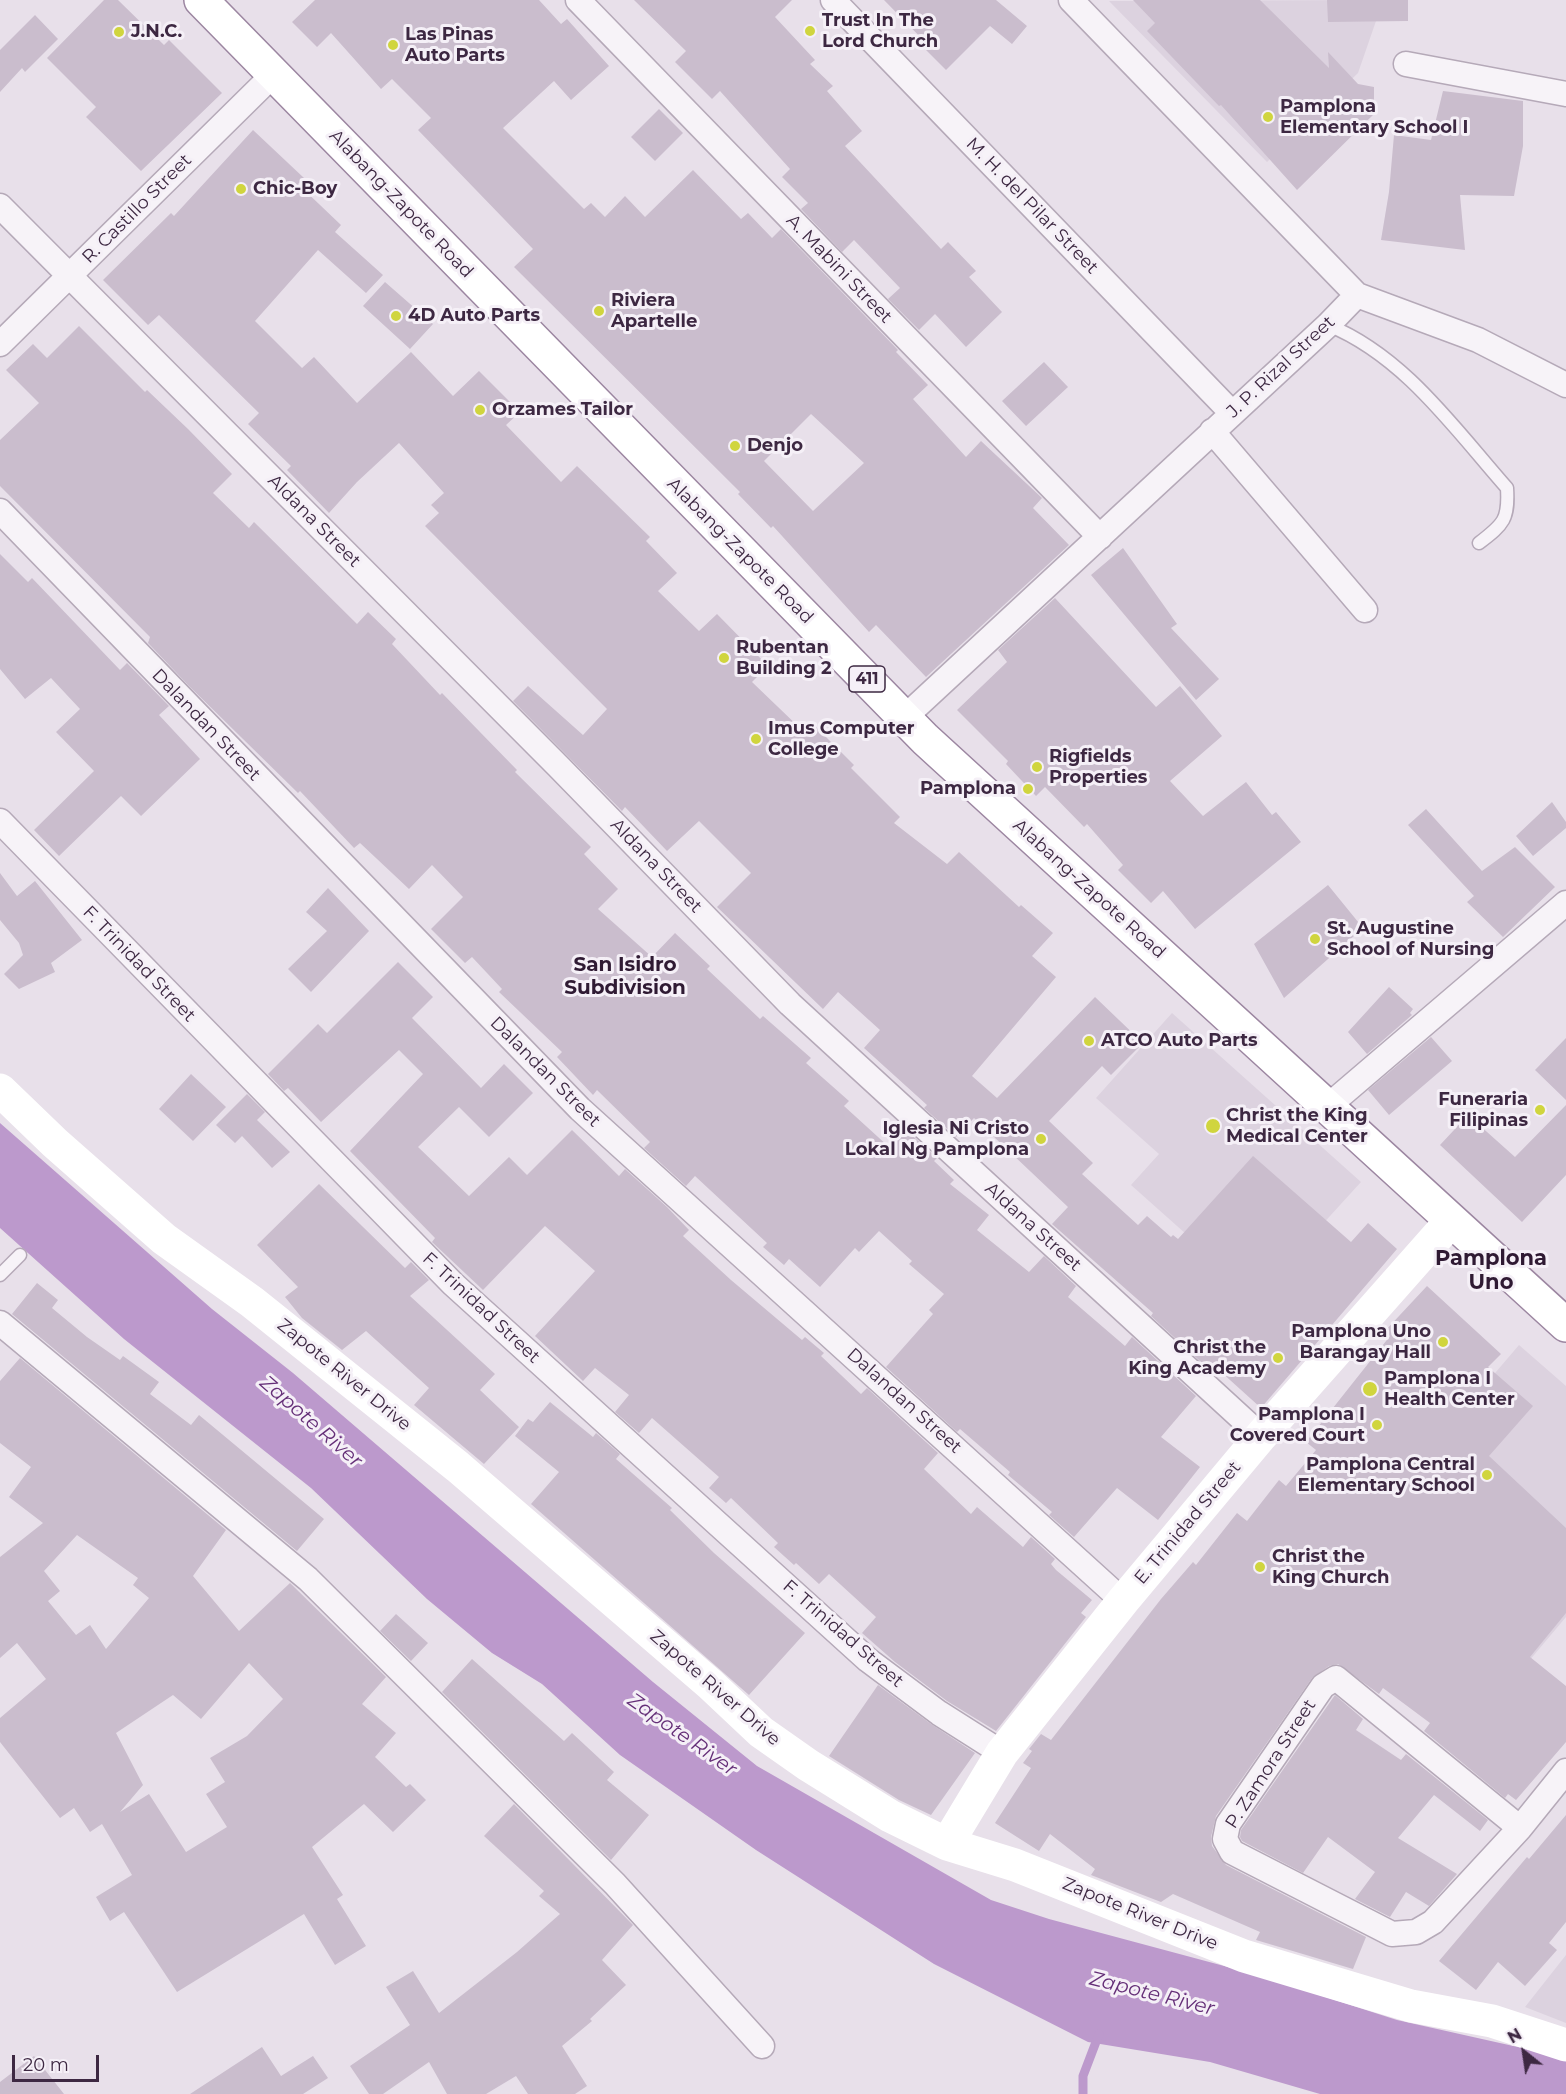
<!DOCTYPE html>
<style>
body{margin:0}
#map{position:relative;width:1566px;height:2094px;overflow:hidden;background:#e8e0ea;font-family:Montserrat,sans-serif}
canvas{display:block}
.north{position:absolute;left:1494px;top:2022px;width:60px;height:60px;-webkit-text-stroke:4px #f5f0f7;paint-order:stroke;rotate:330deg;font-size:16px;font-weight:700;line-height:24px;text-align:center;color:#3d2842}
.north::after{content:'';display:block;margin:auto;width:21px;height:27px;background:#3d2842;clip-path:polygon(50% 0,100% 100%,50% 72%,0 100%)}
.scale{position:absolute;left:12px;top:2055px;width:87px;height:27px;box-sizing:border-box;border:3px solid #3d2842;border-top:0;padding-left:8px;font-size:18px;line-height:21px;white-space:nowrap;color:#3d2842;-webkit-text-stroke:4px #f5f0f7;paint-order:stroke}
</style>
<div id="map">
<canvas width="1566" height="2094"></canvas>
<div class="north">N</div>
<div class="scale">20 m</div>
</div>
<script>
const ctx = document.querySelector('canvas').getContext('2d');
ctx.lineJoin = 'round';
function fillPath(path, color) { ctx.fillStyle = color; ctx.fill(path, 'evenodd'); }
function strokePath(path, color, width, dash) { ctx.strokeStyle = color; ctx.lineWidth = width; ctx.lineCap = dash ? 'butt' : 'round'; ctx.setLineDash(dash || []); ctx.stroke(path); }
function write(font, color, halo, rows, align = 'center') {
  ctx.font = font + ' Montserrat,sans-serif'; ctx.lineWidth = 6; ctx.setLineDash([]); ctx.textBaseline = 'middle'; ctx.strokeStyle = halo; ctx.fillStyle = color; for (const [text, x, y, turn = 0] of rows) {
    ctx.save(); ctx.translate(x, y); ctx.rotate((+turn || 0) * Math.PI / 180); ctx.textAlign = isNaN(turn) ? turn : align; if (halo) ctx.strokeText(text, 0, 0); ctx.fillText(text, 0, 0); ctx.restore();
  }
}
const built = new Path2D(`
 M1376,0V21L1358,73L1267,162L1109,1Z
 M1172,1013L1361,1182L1268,1284L1250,1291L1131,1185L1159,1154L1096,1098Z
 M1519,1345L1566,1386V1617L1497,1699L1332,1564Z
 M1566,1955V2023L1525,2007Z`);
const water = new Path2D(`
 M0,1123L212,1309L293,1373L653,1682L757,1766L991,1900L1049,1919L1254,1974L1397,2020L1558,2056L1566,2060V2094H1320L1210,2062L1088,2042L934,1964L756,1850L620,1755L542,1684L492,1653L427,1599L311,1488L124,1339L0,1228Z`);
const stream = new Path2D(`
 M1083,2094V2076L1099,2034`);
const building = new Path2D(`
 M104,0H118L164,45L169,40L222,93L141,171L86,117L96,107L47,58Z
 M315,0H539L561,24L567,19L609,66L571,100L554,81L503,128L584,209L591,203L605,217L625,196L645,217L693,170L741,219L748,213L772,238L781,229L898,350L896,352L928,385L913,399L966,457L981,441L1042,498L1033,508L1069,545L926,677L876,625L869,632L773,526L771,528L738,494L740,492L514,267L533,249L418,130L431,118L392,79L381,89L331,33L317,47L292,22ZM811,414L864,463L813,511L764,461Z
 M634,0H792L775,17L815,60L810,64L833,86L827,91L862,131L845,146L941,249L948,242L976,271L969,277L1002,312L966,347L935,314L919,330L888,299L900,288L854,240L842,252L801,209L808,203L782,177L790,169L720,91L712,99L675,62L686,51Z
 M884,0H996L1027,26L1012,44L990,26L946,70L926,50L929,46Z
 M1133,0H1260L1329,68L1328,52L1358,84L1374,87V114L1297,190L1221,105L1219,106L1147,31L1155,23Z
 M1327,0H1408V21L1328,22Z
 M35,15L58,39L25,72L22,68L0,92V50Z
 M1443,91L1523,101V146L1514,196L1460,195L1465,250L1381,240L1389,192L1394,135L1431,140Z
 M659,109L683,133L655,161L631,137Z
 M253,130L304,178L298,184L341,225L335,232L383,275L366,293L318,250L255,321L302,368L314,357L357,403L411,352L453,396L479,371L520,412L506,425L561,482L577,466L650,537L646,541L677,573L658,591L699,631L717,614L768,666L752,682L803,731L811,722L854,765L851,768L900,817L894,823L947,864L959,852L1019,907L1021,905L1053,933L1032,956L1056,977L972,1076L997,1098L1095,997L1143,1043L1111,1075L1102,1066L1049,1121L1093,1163L1082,1174L1138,1225L1147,1216L1171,1237L1173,1235L1178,1239L1253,1156L1351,1242L1368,1223L1397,1249L1261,1408L1220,1371L1214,1374L1151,1316L1153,1313L1052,1224L1068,1207L974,1118L956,1137L924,1108L927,1105L864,1048L880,1030L838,992L823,1009L717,907L751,873L699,821L667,851L625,807L622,811L513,701L528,686L583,735L607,709L425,526L439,513L431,505L444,493L399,443L357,482L329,513L287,470L291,466L248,424L259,413L159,315L148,325L103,280L171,213L174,216Z
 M385,282L433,324L410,349L363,306Z
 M79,326L145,392L147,390L188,429L232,474L213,493L249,528L254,522L357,624L368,612L396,639L392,644L440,695L442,693L517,770L515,772L591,847L584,854L618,889L598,909L652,957L675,933L710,966L707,969L760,1019L763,1016L811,1058L806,1063L849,1101L844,1106L889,1147L905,1129L937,1158L934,1161L954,1180L950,1184L989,1215L977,1230L1029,1272L1044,1256L1076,1286L1068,1297L1125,1346L1132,1337L1196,1396L1161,1437L1200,1467L1158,1520L1117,1488L1074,1537L1049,1515L1052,1512L1008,1475L1010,1472L960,1429L957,1432L886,1367L933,1314L929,1310L944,1294L909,1264L912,1261L879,1231L859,1252L855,1248L820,1287L789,1259L784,1265L763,1247L767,1243L695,1176L686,1186L644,1148L650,1142L597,1090L593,1095L557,1057L562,1052L499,992L502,989L472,957L465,963L431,929L463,897L432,865L409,889L360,843L354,848L300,791L298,793L189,686L148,643L150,637L0,486V440L39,403L6,370L33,344L47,358Z
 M1044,362L1068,387L1026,426L1002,401Z
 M1123,548L1177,624L1171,628L1219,679L1196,700L1091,575Z
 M0,554L28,582L32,578L120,670L127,663L169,706L159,715L200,759L141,816L121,796L59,856L34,830L94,771L56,732L80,709L51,678L25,699L0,669Z
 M1055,598L1156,707L1180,686L1222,736L1170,781L1203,816L1246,782L1272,815L1276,812L1301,842L1195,929L1163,891L1151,903L1118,870L1123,865L1087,824L1084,827L1045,787L1036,796L1006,764L1008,761L957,710L1007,662L998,650Z
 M1552,802L1566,822V828L1533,856L1516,836Z
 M1426,809L1482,871L1515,847L1555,887L1503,937L1467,902L1474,896L1408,825Z
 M0,873L17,896L35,881L82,940L51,963L55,972L19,989L4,974L23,955L19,943L0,920Z
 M1328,885L1363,928L1284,998L1254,944Z
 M328,888L369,931L311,992L288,969L327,931L306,912Z
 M398,962L433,997L412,1018L481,1088L504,1064L533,1093L489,1137L459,1107L418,1147L469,1196L509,1157L527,1175L572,1130L619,1176L625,1169L667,1207L689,1230L683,1236L731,1280L802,1340L805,1337L824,1353L821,1356L861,1394L867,1388L938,1453L924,1469L971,1514L977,1507L1023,1547L1031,1537L1055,1559L1051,1564L1056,1570L1092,1600L1081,1613L1086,1617L996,1731L947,1701L895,1662L862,1633L876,1617L829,1574L819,1584L796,1563L794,1565L774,1547L778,1543L731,1498L726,1503L709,1488L719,1477L652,1418L639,1433L615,1412L629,1395L595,1368L583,1381L535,1336L595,1271L545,1226L483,1290L432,1242L435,1238L350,1151L423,1074L399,1050L321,1122L288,1088L284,1091L268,1074L318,1024L327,1033Z
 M1389,987L1413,1009L1410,1013L1412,1015L1367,1054L1348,1032Z
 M1431,1037L1452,1061L1389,1115L1368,1090Z
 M1566,1038V1100L1535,1070Z
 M191,1074L226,1107L193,1141L159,1109Z
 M247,1094L265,1112L257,1120L290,1152L272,1168L242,1136L235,1143L216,1125Z
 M1566,1105V1175L1522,1222L1440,1145L1468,1115L1515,1157Z
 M319,1184L405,1268L411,1262L429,1280L410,1296L495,1374L480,1390L519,1427L484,1464L414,1405L429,1388L366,1331L342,1350L302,1318L285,1297L298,1287L257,1245Z
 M37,1283L58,1300L52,1308L87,1337L120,1360L123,1356L159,1382L150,1394L191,1425L199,1415L324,1519L297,1551L12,1314Z
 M1427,1286L1501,1354L1488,1367L1533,1406L1489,1456L1566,1528V1613L1530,1657L1566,1686V1742L1516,1800L1508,1794L1505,1798L1424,1731L1430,1723L1383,1688L1379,1694L1338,1664L1329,1666L1312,1678L1216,1816L1211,1837L1212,1846L1226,1865L1366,1937L1353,1969L1256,1940L1260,1932L1173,1894L1161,1902L1091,1875L1095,1869L1050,1834L1039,1851L995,1823L1031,1768L1023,1763L1032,1751L1029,1749L1041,1734L1051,1740L1161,1599L1193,1562L1196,1565L1237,1513L1247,1521L1279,1480L1286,1486L1316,1450L1306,1442L1390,1336L1385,1331Z
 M20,1358L226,1530L193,1576L239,1631L290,1583L386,1677L362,1704L396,1733L375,1757L406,1787L410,1784L426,1800L393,1832L364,1804L312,1847L343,1895L337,1899L366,1946L335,1965L304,1914L177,1992L124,1912L110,1921L96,1897L132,1875L102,1824L90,1832L74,1808L60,1818L0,1742V1718L46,1679L17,1643L0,1658V1557L43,1523L9,1497L31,1467L0,1443V1381ZM77,1535L138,1578L133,1585L149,1598L106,1649L90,1625L76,1635L48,1601L60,1591L44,1571ZM249,1663L283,1699L247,1736L210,1758L225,1782L206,1794L227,1827L186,1852L149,1794L120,1812L143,1785L116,1733L173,1695L201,1719Z
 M550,1402L593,1437L596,1433L620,1454L616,1459L672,1508L670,1510L714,1553L805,1633L749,1695L531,1504L559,1472L515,1436L528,1419L533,1422Z
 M396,1614L428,1643L411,1661L380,1631Z
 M472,1659L564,1741L572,1733L614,1772L607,1780L649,1815L611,1860L442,1692Z
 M878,1685L931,1724L975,1753L931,1815L899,1800L829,1756Z
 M1335,1695L1363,1719L1356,1730L1401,1760L1406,1754L1488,1820L1480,1831L1434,1795L1398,1838L1457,1874L1429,1906L1406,1892L1390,1917L1355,1899L1375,1872L1328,1837L1303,1873L1242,1841L1240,1837L1241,1830Z
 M514,1804L633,1925L602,1960L626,1985L590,2019L592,2021L562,2046L587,2086L575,2094H528L516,2076L486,2094H447L429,2062L383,2094H369L350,2066L410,2025L386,1987L413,1971L439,2013L517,1952L560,1914L539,1896L544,1891L484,1836Z
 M1566,1815V1922L1549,1943L1557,1950L1525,1986L1498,1962L1476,1990L1439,1961L1527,1857L1529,1859Z
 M262,2047L281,2076L313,2056L328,2078L303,2094H190Z
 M34,2056L64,2094H0V2082Z`);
const lane = new Path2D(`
 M1328,325C1404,356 1454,428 1507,488C1509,519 1504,524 1479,543
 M0,1275L20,1255`);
const street = new Path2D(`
 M578,0L1100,537
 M833,0L1232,413
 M1071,0L1357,295L1478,340L1566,385
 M1406,64L1566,94
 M0,206L558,766L790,1004L1261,1436
 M0,344L274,74
 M1212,431L1365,610
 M0,511L580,1109L1123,1601
 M905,717L1328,325L1357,295
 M0,821L453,1284L868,1660L939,1713L1002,1753
 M1327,1107L1566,903
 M0,1323L308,1579L615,1884L762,2046
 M1520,1828L1336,1678L1323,1686L1228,1824L1225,1839L1232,1852L1392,1934L1416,1932L1433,1922L1520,1828L1566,1771`);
const secondary = new Path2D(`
 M0,1090L55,1143L164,1239L252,1302L458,1467L710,1684L761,1732L808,1765L890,1816L947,1844L1015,1865L1244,1956L1411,2006L1492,2021L1566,2045
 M947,1844L1002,1753L1123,1601L1261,1436L1451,1221`);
const highway = new Path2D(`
 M201,0L925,739L1566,1325`);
const markers = [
 [810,31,6,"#d0d53e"],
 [119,32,6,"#d0d53e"],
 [393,45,6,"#d0d53e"],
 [1268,117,6,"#d0d53e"],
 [241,189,6,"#d0d53e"],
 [599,311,6,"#d0d53e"],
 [396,316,6,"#d0d53e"],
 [480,410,6,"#d0d53e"],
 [735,446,6,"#d0d53e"],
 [724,658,6,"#d0d53e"],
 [756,739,6,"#d0d53e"],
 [1037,767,6,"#d0d53e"],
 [1028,789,6,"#d0d53e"],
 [1315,939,6,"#d0d53e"],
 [1089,1041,6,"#d0d53e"],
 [1540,1110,6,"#d0d53e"],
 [1213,1126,8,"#d0d53e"],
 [1041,1139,6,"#d0d53e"],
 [1443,1342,6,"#d0d53e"],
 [1278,1358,6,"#d0d53e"],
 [1370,1389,8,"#d0d53e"],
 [1377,1425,6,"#d0d53e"],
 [1487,1475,6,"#d0d53e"],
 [1260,1567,6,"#d0d53e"]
];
const shields = [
 [867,679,36]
];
const shieldNames = [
 ["411",867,679]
];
const poiNames = [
 ["Trust In The",822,21],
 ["Lord Church",822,42],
 ["J.N.C.",131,32],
 ["Las Pinas",405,35],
 ["Auto Parts",405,56],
 ["Pamplona",1280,107],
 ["Elementary School I",1280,128],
 ["Chic-Boy",253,189],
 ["Riviera",611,301],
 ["Apartelle",611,322],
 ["4D Auto Parts",408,316],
 ["Orzames Tailor",492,410],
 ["Denjo",747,446],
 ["Rubentan",736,648],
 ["Building 2",736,669],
 ["Imus Computer",768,729],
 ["College",768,750],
 ["Rigfields",1049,757],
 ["Properties",1049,778],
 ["Pamplona",1016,789,"right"],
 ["St. Augustine",1327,929],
 ["School of Nursing",1327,950],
 ["ATCO Auto Parts",1101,1041],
 ["Funeraria",1528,1100,"right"],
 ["Filipinas",1528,1121,"right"],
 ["Christ the King",1226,1116],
 ["Medical Center",1226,1137],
 ["Iglesia Ni Cristo",1029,1129,"right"],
 ["Lokal Ng Pamplona",1029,1150,"right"],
 ["Pamplona Uno",1431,1332,"right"],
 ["Barangay Hall",1431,1353,"right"],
 ["Christ the",1266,1348,"right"],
 ["King Academy",1266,1369,"right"],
 ["Pamplona I",1384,1379],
 ["Health Center",1384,1400],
 ["Pamplona I",1365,1415,"right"],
 ["Covered Court",1365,1436,"right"],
 ["Pamplona Central",1475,1465,"right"],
 ["Elementary School",1475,1486,"right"],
 ["Christ the",1272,1557],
 ["King Church",1272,1578]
];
const streetNames = [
 ["Alabang-Zapote Road",401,204,46],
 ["M. H. del Pilar Street",1032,206,46],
 ["R. Castillo Street",137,209,-45],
 ["A. Mabini Street",839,269,46],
 ["J. P. Rizal Street",1281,367,-43],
 ["Aldana Street",314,521,45],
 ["Alabang-Zapote Road",740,551,45],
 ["Dalandan Street",206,725,46],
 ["Aldana Street",656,866,46],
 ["Alabang-Zapote Road",1089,889,42],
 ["F. Trinidad Street",139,964,46],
 ["Dalandan Street",545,1072,45],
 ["Aldana Street",1033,1227,42],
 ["F. Trinidad Street",481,1308,43],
 ["Zapote River Drive",344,1375,39],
 ["Dalandan Street",904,1401,42],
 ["E. Trinidad Street",1188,1523,-50],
 ["F. Trinidad Street",843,1634,41],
 ["Zapote River Drive",715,1688,41],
 ["P. Zamora Street",1271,1764,-57],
 ["Zapote River Drive",1140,1914,22]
];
const neighbourhoodNames = [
 ["San Isidro",625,965],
 ["Subdivision",625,988]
];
const waterNames = [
 ["Zapote River",311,1422,41],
 ["Zapote River",682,1735,35],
 ["Zapote River",1152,1994,14]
];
const quarterNames = [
 ["Pamplona",1491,1259],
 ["Uno",1491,1283]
];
fillPath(built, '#dcd2df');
fillPath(water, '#bc99cc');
strokePath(stream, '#bc99cc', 9);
fillPath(building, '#cabdcd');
strokePath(lane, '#b5a9b8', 15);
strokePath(street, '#b5a9b8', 27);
strokePath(highway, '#9c86a1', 36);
strokePath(lane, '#f7f3f8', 12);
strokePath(street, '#f7f3f8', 24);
strokePath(secondary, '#fff', 33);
strokePath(highway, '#fff', 33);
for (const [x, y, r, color] of markers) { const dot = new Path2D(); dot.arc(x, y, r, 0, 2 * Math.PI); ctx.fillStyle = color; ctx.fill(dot); strokePath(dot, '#f5f0f7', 2); }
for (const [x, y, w] of shields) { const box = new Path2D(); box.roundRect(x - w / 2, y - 13, w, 26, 4.5); ctx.fillStyle = '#f5f0f7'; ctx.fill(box); strokePath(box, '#3d2842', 1.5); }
write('bold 16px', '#3d2842', null, shieldNames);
write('bold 18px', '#3d2842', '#f5f0f7', poiNames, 'left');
write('18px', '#3d2842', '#f5f0f7', streetNames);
write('bold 20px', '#2f1a33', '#f5f0f7', neighbourhoodNames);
write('italic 20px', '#652f78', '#f5f0f7', waterNames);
write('bold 21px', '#2f1a33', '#f5f0f7', quarterNames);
</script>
